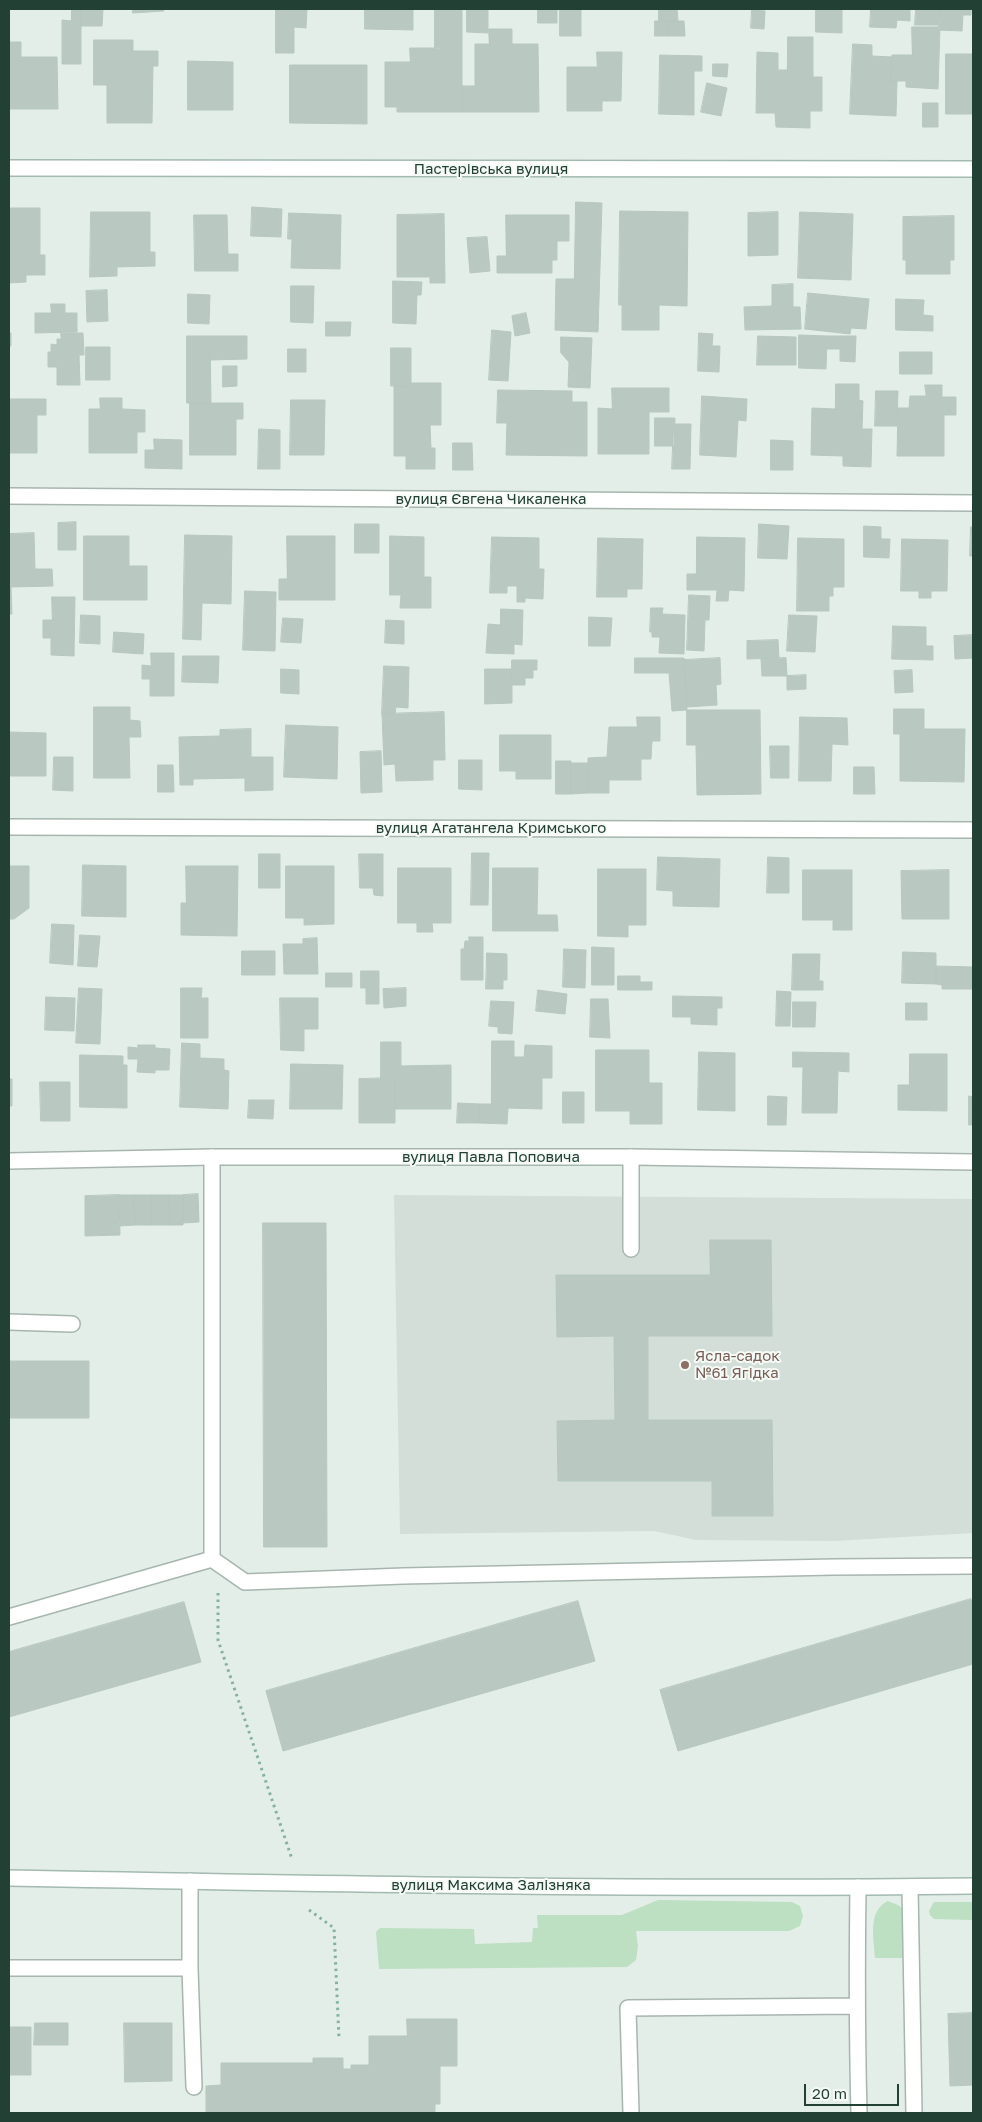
<!DOCTYPE html>
<meta charset="utf-8">
<style>
body{margin:0}
#map{position:relative;width:982px;height:2122px;overflow:hidden;background:#e4eee8;font-family:"Golos Text",sans-serif}
canvas{display:block}
.frame{position:absolute;inset:0;border:10px solid #234035;pointer-events:none}
.scale{position:absolute;left:804px;top:2084px;width:95px;height:22px;box-sizing:border-box;border:2px solid #234035;border-top:0;padding-left:6px;font-size:15px;line-height:18px;white-space:nowrap;color:#234035;-webkit-text-stroke:4px #f5faf7;paint-order:stroke}
</style>
<div id="map">
<canvas width="982" height="2122"></canvas>
<div class="frame"></div>
<div class="scale">20 m</div>
</div>
<script>
const ctx = document.querySelector('canvas').getContext('2d');
ctx.lineJoin = 'round';
function fillPath(path, color) { ctx.fillStyle = color; ctx.fill(path, 'evenodd'); }
function strokePath(path, color, width, dash) { ctx.strokeStyle = color; ctx.lineWidth = width; ctx.lineCap = dash ? 'butt' : 'round'; ctx.setLineDash(dash || []); ctx.stroke(path); }
function write(font, color, halo, rows, align = 'center') {
  ctx.font = font + ' "Golos Text",sans-serif'; ctx.lineWidth = 4; ctx.setLineDash([]); ctx.textBaseline = 'middle'; ctx.strokeStyle = halo; ctx.fillStyle = color; for (const [text, x, y, turn = 0] of rows) {
    ctx.save(); ctx.translate(x, y); ctx.rotate((+turn || 0) * Math.PI / 180); ctx.textAlign = isNaN(turn) ? turn : align; if (halo) ctx.strokeText(text, 0, 0); ctx.fillText(text, 0, 0); ctx.restore();
  }
}
const built = new Path2D(`
 M394,1195L973,1199V1533L835,1541L696,1540L654,1531L400,1534Z`);
const green = new Path2D(`
 M658,1900L792,1902L800,1906L803,1916L800,1926L789,1931H636L638,1946L636,1960L627,1967L379,1969L376,1932L380,1928L474,1929L475,1944L532,1942L533,1928H538L537,1915H622Z
 M888,1901L898,1905L903,1909V1958H875C874,1939 867,1911 888,1901Z
 M934,1902H973V1920L934,1919L930,1915L929,1911Z`);
const building = new Path2D(`
 M72,9H81V64H62V20L71,21Z
 M81,9H103L102,26H81Z
 M133,9H163L164,11L133,13Z
 M276,9H307L306,28L294,27V53H276Z
 M365,9H413V30L365,29Z
 M435,9H462V48L435,49Z
 M467,9H488V33L467,32Z
 M538,9H557V23H538Z
 M560,9H581V36H560Z
 M659,9H677L678,21H659Z
 M816,9H842V33L816,32Z
 M871,9H910V21L897,20L896,28L870,27Z
 M916,9H940V25H915Z
 M940,9H971V15H963L962,31L939,30Z
 M752,10L765,11L764,29L751,28Z
 M655,21H668V36H655Z
 M668,21H684L685,36H668Z
 M912,27H940L938,89L906,87V81H891L892,55H912Z
 M489,29H512V44H538L539,112H462V86H475V44H489Z
 M788,37H813V77H822V111H810V128L776,127L775,113H756L757,52L778,53V70H787Z
 M94,40H133V51H158V66H153L152,123H107V85H94Z
 M9,42H21V57H57L58,109H9Z
 M853,44L872,45V56L892,57L891,81H897L896,116L850,114Z
 M410,48H462V112H397V107H385V62H410Z
 M597,52H622L621,101H602V111H567V67H597Z
 M946,54H973V114H946Z
 M660,55L702,56V71H694V115L659,114Z
 M188,61L233,62V110H188Z
 M713,64H728L727,77L713,76Z
 M290,65H367V124L290,123Z
 M707,83L727,88L721,116L701,112Z
 M923,103H938V127H923Z
 M576,202L602,203L598,332L555,330L556,279H574Z
 M252,207L282,209L281,237L251,236Z
 M9,208H40V255H45V275H26V282L9,283Z
 M620,211L688,212L687,306L659,305V330H622V305H619Z
 M91,212H150V252H155V266L117,267V276L90,277Z
 M778,212V255L748,256V213Z
 M800,212L853,214L851,280L798,278Z
 M289,213L341,215L340,269L291,268L292,239H288Z
 M444,214L445,283H430V277H397V215Z
 M194,215H227L228,254H238V271H195Z
 M506,215H569V241H557V260H552V273H497V256H506Z
 M954,216V260H950V274H906V260H903V217Z
 M487,237L490,271L470,273L467,238Z
 M393,281L422,282L421,295H417L416,324L393,323Z
 M793,284V307H800L801,329L745,330L744,307L772,306V285Z
 M291,286H314L313,323L291,322Z
 M107,290L108,321L87,322L86,291Z
 M808,293L869,299L866,329L851,328L850,334L805,329Z
 M188,294L210,295L209,324L188,323Z
 M896,299L924,300L923,315L933,316V331L896,330Z
 M51,304H65V313H77V332L35,333V313H51Z
 M526,313L530,333L515,336L512,316Z
 M326,322H351L350,336H326Z
 M492,330L511,332L508,381L489,380Z
 M9,333H11V346H9Z
 M61,333H83L84,355H79L80,385H57V367H48V352H51V344L57,345V339H61Z
 M699,333L713,334L712,346H720L719,372L698,371Z
 M799,335L827,336L826,369L799,368Z
 M187,336H210L211,403H187Z
 M210,336H247V359L211,360Z
 M758,336L796,337V365H757Z
 M827,336H856L855,362L840,361V349H826Z
 M561,337L592,338L590,388L568,387L569,362L561,353Z
 M86,347H110V380H86Z
 M391,348H411V386H391Z
 M288,349H306V372H288Z
 M900,352H932V374H900Z
 M223,366H237V386L223,387Z
 M411,383H441V425H430L431,448H435V469H406V456H394V386H411Z
 M836,384H859V400L863,401L862,429H872L871,467L843,466V456L811,455L812,408L835,409Z
 M925,385H942V397H956V415H944V456H897L898,408H909L910,396H926Z
 M612,388H669V412H649V454H598V408L612,409Z
 M498,390L572,391V402H587V456L506,455L507,423H497Z
 M876,391H898L897,426H875Z
 M702,396L747,399L746,421L738,420L736,457L700,455Z
 M100,398H122V409L145,410V432H137V453H89V409H100Z
 M9,399H46V415H37V453H9Z
 M291,400H325L324,455H290Z
 M190,403H243V419H236V455H190Z
 M655,418H675L674,446H655Z
 M674,424H691L690,469H672Z
 M259,429L280,430V469H258Z
 M154,439L182,440V469L145,468V450H154Z
 M771,440L793,441V470H771Z
 M453,443H472L473,470H453Z
 M76,522V550H58V523Z
 M355,524H379V553H355Z
 M759,524L789,526L787,559L758,558Z
 M864,526L881,527V539H890L889,558L864,557Z
 M971,527H973V556H970Z
 M34,533L35,569H52L53,586L11,587L12,614H9V534Z
 M185,535L232,536L231,604L202,603L201,640L183,639Z
 M84,536H129V566H147V600H84Z
 M287,536H335V600H279V579H287Z
 M390,536L424,537V577H431V608H400L401,595H390Z
 M492,537L539,538V569H544L543,599L525,598V602H517V586H507V593H490Z
 M697,537L745,538L744,591L729,590L728,601H716L717,590H687V574H696Z
 M598,538L643,539L642,589H627V597H597Z
 M798,538L844,539V587H833V596H829V611H797Z
 M902,539L948,540L947,591H931V598H919V591H901Z
 M245,591L276,592L275,651L243,650Z
 M689,595L710,596L709,620H705L704,651L687,650Z
 M52,597H75L74,656L51,655V638H43V620H52Z
 M651,608H663L662,614L685,615L684,654L659,653L660,637H652V632H650Z
 M501,609L523,610L522,645L514,644V654L486,653L488,624L500,625Z
 M81,615L100,616V644L80,643Z
 M789,615L817,616L815,652L787,651Z
 M589,617L612,618L610,646H589Z
 M283,618L303,619L301,643L281,642Z
 M386,620L404,621V644L385,643Z
 M893,626L926,627V646H933V660L892,659Z
 M114,632L144,634L143,654L113,652Z
 M973,635V658L955,659L954,636Z
 M778,640L779,658L747,659V641Z
 M151,653H174V696H150V679H142V665L151,666Z
 M183,656H219L218,683L182,682Z
 M635,658H684L687,710L672,711L669,673H635Z
 M720,658L721,684L716,685L717,705L687,707L684,660Z
 M786,658L787,676H762L761,659Z
 M512,660H537V670H533V678H525V685H512Z
 M384,666L409,667L408,708L396,707L395,714H382Z
 M281,669L299,670V694L281,693Z
 M485,669H512V703L485,704Z
 M912,670L913,692L895,693L894,671Z
 M806,675V689L787,690V676Z
 M94,707H130V720L140,721L141,737H129L130,778H94Z
 M894,709H924V729H965L964,782L900,781V734H894Z
 M687,710H760L761,794L697,795L696,745H687Z
 M444,712L445,760H433V780L396,781L395,764L384,765L382,714Z
 M637,717H660V741H652L651,759H641V780H609V793H588V758L607,757L609,727H637Z
 M800,717L847,718L848,745L832,744L831,781H799Z
 M286,725L338,727L337,779L284,777Z
 M251,729V757H273V790L245,791V778L193,779V785H180L179,737L220,736V730Z
 M9,732L46,733V776H10Z
 M500,735H551V779H516V771H500Z
 M770,746H789V778H771Z
 M381,751L382,792L361,793L360,752Z
 M54,757H73V791L53,790Z
 M459,760H482V790L459,789Z
 M556,761H571V794H556Z
 M571,763H588V793L571,794Z
 M158,765H173L174,792H158Z
 M854,767H874L875,794H854Z
 M472,853H489L488,905H471Z
 M259,854H280V888H259Z
 M359,854H383V896L374,895L373,888H360Z
 M658,857L720,859L719,907L673,906V891L657,890Z
 M768,857L789,858V893H767Z
 M83,865L126,866V917L82,916Z
 M9,866H29V908L14,919H9Z
 M186,866H238L237,936L181,935V903H186Z
 M286,866H334V924L304,925V918H286Z
 M398,868H451V923H432L433,932H417V923H398Z
 M493,868H538L537,915H557L558,931H493Z
 M598,869H646V925H628V937L598,936Z
 M803,870H852V930H833V920H803Z
 M949,870V919H902L901,871Z
 M52,924L74,925L73,965L50,963Z
 M80,935L100,936L97,967L78,966Z
 M469,937H483V980H461V949H464L465,941H469Z
 M317,938L318,974H284L283,944H303V939Z
 M592,947L614,948V985H592Z
 M564,949L586,950L585,988L563,987Z
 M242,951H275V975H242Z
 M903,952L936,953V984L902,983Z
 M487,953L507,954V980H503V989H486Z
 M793,954H820L819,981H823V990H792Z
 M936,966L973,967V989H942V985L936,984Z
 M361,971H379V1004H366V988H361Z
 M326,973H352V987H326Z
 M618,976H640V982H652V990H618Z
 M79,988L102,989L100,1044L76,1043Z
 M181,988H202L201,998H208V1038H181Z
 M406,988V1006L384,1008L383,989Z
 M538,990L567,994L565,1014L536,1011Z
 M777,991L791,992L790,1026H776Z
 M673,996L722,997V1008H717V1025L691,1024V1017H673Z
 M46,997L75,998L74,1031L45,1030Z
 M280,998H318V1029H304V1051L281,1050Z
 M591,999H608L610,1038L590,1037Z
 M491,1001L514,1002L512,1034L498,1033V1027L489,1026Z
 M793,1002H816L815,1027H793Z
 M906,1003H927V1020H906Z
 M492,1041H514V1057H524L525,1045L552,1046V1078H542V1109L508,1108L507,1124L479,1123L480,1104H491Z
 M381,1042H401V1066L451,1065V1109H395V1078L381,1079Z
 M182,1043L200,1044V1058L224,1059V1070L229,1071L228,1109L180,1107Z
 M138,1045H155V1048L170,1049L169,1070H155V1073L137,1072L138,1059H128V1047L138,1048Z
 M596,1050H649V1083H662V1124H630V1111H596Z
 M699,1052L735,1053V1111L698,1110Z
 M793,1052L849,1053V1072L838,1071L837,1113H802L803,1067H793Z
 M910,1054H947V1111L898,1110V1085H909Z
 M80,1055L123,1056V1065H127V1108L80,1107Z
 M291,1064L343,1065L342,1109H290Z
 M395,1078V1123H359V1079Z
 M9,1079H12V1106H9Z
 M40,1082H70V1121H41Z
 M563,1092H584V1123H563Z
 M768,1096L787,1097L786,1125H768Z
 M969,1096L973,1097V1125H969Z
 M249,1100H274L273,1119L248,1118Z
 M458,1103L480,1104L479,1123H457Z
 M198,1194L199,1222L183,1223V1195Z
 M119,1195H134L135,1225L119,1226Z
 M119,1195L120,1235L85,1236V1196Z
 M134,1195H151L152,1225H135Z
 M151,1195H169L170,1225H152Z
 M169,1195H183V1225H170Z
 M263,1223H326L327,1547H264Z
 M710,1240H771L772,1336H648V1420H772L773,1516H712V1481H558L557,1421L615,1420L614,1336L557,1337L556,1275H710Z
 M9,1361H89V1418H9Z
 M971,1599L973,1607V1664L678,1751L660,1690Z
 M578,1601L595,1661L283,1751L266,1691Z
 M184,1602L201,1662L9,1717V1652Z
 M973,2013V2085L950,2086L948,2014Z
 M407,2019H457V2066H440V2104H435V2113H206V2086L221,2085V2063H313V2058H343V2069H351V2065H369V2036H407Z
 M35,2023H68V2045H34Z
 M124,2023H172V2081L125,2082Z
 M9,2027H31V2075H9Z`);
const path = new Path2D(`
 M218,1593V1640L292,1859
 M309,1910L334,1928L339,2039`);
const lane = new Path2D(`
 M631,1249V1157
 M9,1322L72,1324
 M212,1559L245,1582L403,1576L834,1567L973,1566
 M9,1617L212,1559V1157
 M190,1881V1968L194,2087
 M858,1887C857,1963 857,2038 859,2113
 M910,1887L914,2113
 M9,1968H190
 M631,2113L628,2008L857,2006`);
const street = new Path2D(`
 M9,496L973,503
 M9,827L973,830
 M9,1161L212,1157H631L973,1162`);
const secondary = new Path2D(`
 M9,168L973,169
 M9,1878C330,1884 652,1890 973,1886`);
const markers = [
 [685,1365,5,"#8d6e63"]
];
const streetNames = [
 ["Пастерівська вулиця",491,169],
 ["вулиця Євгена Чикаленка",491,499],
 ["вулиця Агатангела Кримського",491,828],
 ["вулиця Павла Поповича",491,1157],
 ["вулиця Максима Залізняка",491,1885]
];
const educationNames = [
 ["Ясла-садок",695,1356],
 ["№61 Ягідка",695,1373]
];
fillPath(built, '#d2ded7');
fillPath(green, '#bddfc2');
fillPath(building, '#b9c9c1');
strokePath(building, '#b6c8be', 1);
strokePath(lane, '#a6b6af', 18);
strokePath(street, '#a6b6af', 18);
strokePath(secondary, '#a2baaf', 18);
strokePath(path, '#84b29e', 3, [2.5, 4]);
strokePath(lane, '#fff', 15);
strokePath(street, '#fff', 15);
strokePath(secondary, '#fff', 15);
for (const [x, y, r, color] of markers) { const dot = new Path2D(); dot.arc(x, y, r, 0, 2 * Math.PI); ctx.fillStyle = color; ctx.fill(dot); strokePath(dot, '#f5faf7', 2); }
write('15px', '#234035', '#f5faf7', streetNames);
write('15px', '#785e54', '#f5faf7', educationNames, 'left');
</script>
